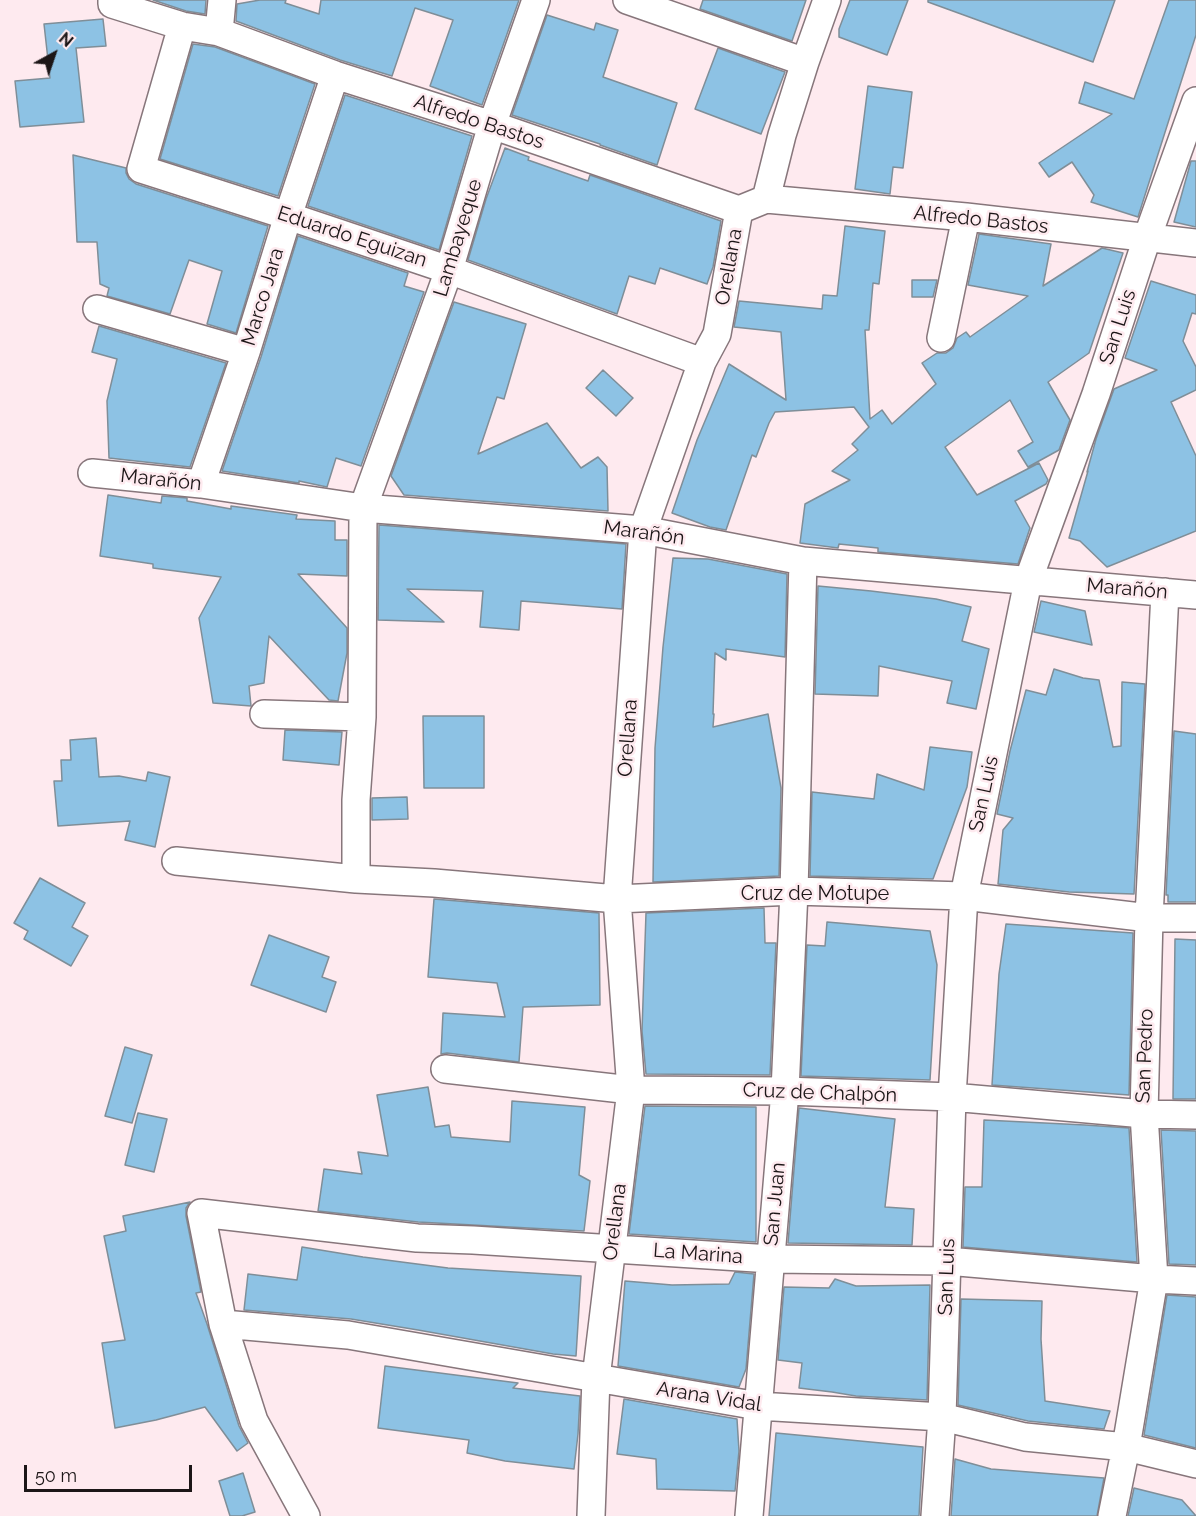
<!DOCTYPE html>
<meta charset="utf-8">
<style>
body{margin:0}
#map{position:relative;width:1196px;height:1516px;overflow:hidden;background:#feeaef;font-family:Raleway,sans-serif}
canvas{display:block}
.north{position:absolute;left:24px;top:24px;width:60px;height:60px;-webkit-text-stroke:4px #feeaef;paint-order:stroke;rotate:40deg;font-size:16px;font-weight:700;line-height:24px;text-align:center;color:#1c1617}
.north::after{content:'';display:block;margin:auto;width:21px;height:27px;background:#1c1617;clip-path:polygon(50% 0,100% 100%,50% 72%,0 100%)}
.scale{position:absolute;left:24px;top:1465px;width:168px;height:27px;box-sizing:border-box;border:3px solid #1c1617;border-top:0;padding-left:8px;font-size:18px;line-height:21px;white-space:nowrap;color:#1c1617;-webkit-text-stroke:4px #feeaef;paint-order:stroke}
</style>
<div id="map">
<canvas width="1196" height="1516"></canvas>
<div class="north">N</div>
<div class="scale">50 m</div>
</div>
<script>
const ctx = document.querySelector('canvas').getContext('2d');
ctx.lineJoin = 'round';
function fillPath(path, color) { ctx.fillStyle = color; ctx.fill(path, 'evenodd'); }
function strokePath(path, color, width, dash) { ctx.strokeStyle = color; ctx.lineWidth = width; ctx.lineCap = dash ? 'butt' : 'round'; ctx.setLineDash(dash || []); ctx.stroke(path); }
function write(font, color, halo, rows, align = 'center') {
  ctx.font = font + ' Raleway,sans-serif'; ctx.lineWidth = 5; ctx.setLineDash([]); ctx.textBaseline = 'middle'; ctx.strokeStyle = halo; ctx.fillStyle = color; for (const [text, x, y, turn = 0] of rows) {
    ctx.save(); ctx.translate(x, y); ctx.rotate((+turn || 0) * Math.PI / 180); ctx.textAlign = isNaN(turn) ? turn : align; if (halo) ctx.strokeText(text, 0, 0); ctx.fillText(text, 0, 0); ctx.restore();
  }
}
const building = new Path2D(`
 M153,0H206L205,14L186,11Z
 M260,0H286L285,3L319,14L321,0H519L482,105L430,86L453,20L415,8L392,76L340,60L236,21L237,4Z
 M703,0H806L792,41L700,9Z
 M850,0H908L887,55L839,37V29Z
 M928,0H1115L1093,62L928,2Z
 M1169,0H1196V35L1138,217L1091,202L1094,195L1072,162L1049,177L1039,163L1112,114L1079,103L1085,82L1134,99Z
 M547,15L594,30L596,23L618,30L603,77L677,103L657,165L600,145V144L512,115Z
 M103,19L106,46L76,48L84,122L20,127L15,81L50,78L44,24Z
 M193,44L215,47L315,84L278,196L160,159Z
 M718,48L785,72L761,134L695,109Z
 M868,86L912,92L903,168L893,167L890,194L855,189Z
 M345,95L472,136L439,250L308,206Z
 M505,148L529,157L528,160L588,181L590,175L721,221L713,267L707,284L660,268L655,284L629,276L617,314L468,260L486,199Z
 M73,155L126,168V173L129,179L136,184L268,226L236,333L207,324L222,271L189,260L170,314L107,296L109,288L100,284L97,242H77Z
 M1191,161H1196V227L1174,222Z
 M845,226L885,231L879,284L873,283L869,330H865L870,419L882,410L892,424L936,384L922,363L937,353H946L953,348L957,338L966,332L970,337L1028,296L968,285L979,234L1051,244L1043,286L1102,248L1123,253L1089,353L1048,382L1070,420L1059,450L1028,467L1018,451L1033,442L1010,400L945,447L977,495L1039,463L1048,480L1046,484L1015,501L1030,528L1018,564L878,552V548L839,544L838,548L800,543L805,504L850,480L832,471L858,450L852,444L869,427L854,407L775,412L769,423L756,457L752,455L726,530L710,527L672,513L697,440L729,364L786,400L781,332L734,327L739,301L822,309L823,295L837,296Z
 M298,236L408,273L404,286L424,292L361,466L336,458L327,487L299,481V483L222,471L261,357Z
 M912,280H937L933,297H912Z
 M1151,281L1196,295V314L1192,313L1183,341L1196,367V390L1171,402L1196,456V531L1107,567L1080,541L1069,538L1088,471L1087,472L1096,439L1114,389L1157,370L1125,358Z
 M454,302L526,324L504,399L497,397L478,454L547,423L581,468L598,457L607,467L608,511L404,495L391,476Z
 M99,326L226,363L190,467L109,458L107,401L117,359L92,352Z
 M603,370L633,398L616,416L586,388Z
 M108,495L161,503L162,496L187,498V501L231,509V506L297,515L296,519L335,521V540H347V576L298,574L347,628V653L338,701L329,700L269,636L264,683L249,686L251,706L213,703L199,618L221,577L153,568V564L100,556Z
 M379,525L626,544L622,609L521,601L519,630L480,627L483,591L407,589L444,622L378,620Z
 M673,558L708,559L787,574L785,657L726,649V660L715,653L713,714H714L713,727L768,714L781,788L779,876L653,882L655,748L663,647Z
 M818,586L871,591L936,599L971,607L962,641L989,649L976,709L947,703L952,681L879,666L878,696L815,694Z
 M1041,601L1085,611L1092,645L1034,632Z
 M1054,669L1083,678L1099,680L1113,747L1121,746L1122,682L1145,684L1134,894L1069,892L998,884L1003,830L1013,818L997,814L1010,751L1026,690L1046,695Z
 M423,716H484V788H424Z
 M285,730L342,732L339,765L283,760Z
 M1174,731L1196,734V902H1168V895H1166Z
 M96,738L99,777L119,776L146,781L148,772L170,777L155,847L125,840L130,821L58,826L54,781H62L61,760H71L70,740Z
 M930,747L972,752L967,787L933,879L810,876L812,792L874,799L877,774L924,790Z
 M407,797L408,819L372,820V798Z
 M40,878L85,903L72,927L88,936L71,966L24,939L28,931L14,923Z
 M434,899L599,913L600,1005L523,1007L519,1062L447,1053L441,1054L443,1013L505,1017L497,983L428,977Z
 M764,908L765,943H776L770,1075L646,1074L642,1031L646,913Z
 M827,922L930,931L937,965L930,1080L801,1076L807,945L825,946Z
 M1006,924L1133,933L1129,1095L992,1085L999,974Z
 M269,935L329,957L322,977L336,982L326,1012L251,985Z
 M1175,939L1196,940V1099H1173Z
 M125,1047L152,1055L132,1123L105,1116Z
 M428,1087L435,1127L449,1125L451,1137L510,1142L512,1101L585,1107L579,1175L590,1181L584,1231L418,1222L318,1211L324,1169L362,1174L358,1152L388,1156L377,1095Z
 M645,1106L756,1107V1242L629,1234Z
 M799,1108L895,1119L885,1207L914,1209L912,1245L788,1243Z
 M138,1113L167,1119L154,1172L125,1165Z
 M984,1120L1085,1125L1129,1128L1137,1262L963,1247L965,1187H982Z
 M1161,1130L1196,1131V1265L1169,1264Z
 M190,1202L186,1208V1216L201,1292L196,1293L207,1324L239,1426L248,1443L237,1451L205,1407L156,1420L115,1428L102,1343L125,1340L104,1236L126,1231L123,1216Z
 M302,1247L363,1257L448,1268L581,1276L576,1356L553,1354L418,1330L351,1319L244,1310L248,1274L297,1280Z
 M735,1272L754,1274L746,1369L739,1387L618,1366L625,1281L672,1285L729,1284Z
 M835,1279L856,1286L930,1285L927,1400L856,1396L832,1392L799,1388L802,1363L778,1360L784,1287L829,1288Z
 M1167,1295L1196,1297V1448L1144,1435Z
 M961,1299L1042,1301L1041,1339L1045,1401L1110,1411L1104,1429L1028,1421L958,1405Z
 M385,1366L518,1383L513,1388L580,1396L578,1434L574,1469L505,1461L467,1453L469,1440L378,1428Z
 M624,1399L737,1419L739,1451L735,1491L657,1489L656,1459L617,1454Z
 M776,1433L923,1447L919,1516H769Z
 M955,1459L991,1469L1104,1478L1097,1516H951Z
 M243,1473L255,1512L242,1516H230L219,1481Z
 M1134,1488L1182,1500L1196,1516H1128Z`);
const minor = new Path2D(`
 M112,0V4L182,26L219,32L335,75L492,125L739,210
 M536,0L492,125L449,270L363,508L362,717L356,800V879L434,883L617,899L794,891L964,896L1149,918H1196
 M627,0L805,62
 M182,26L141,169L288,216L449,270L702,362
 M219,32L222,0
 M766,199L782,135L805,62L827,0
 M97,309L246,352
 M941,338L966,217
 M92,473L201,484L363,508L643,530L803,561L1196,595
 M201,484L246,352L288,216L335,75
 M264,714L362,717
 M176,861L356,879
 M445,1069L631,1090L785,1091L952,1097L1144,1114L1196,1115
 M223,1324L348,1335L758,1406L942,1417L1025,1437L1126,1447L1196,1464
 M306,1516L254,1421L223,1324L201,1213L417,1238L473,1240L771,1259L947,1261L1154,1279L1196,1281
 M591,1516L596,1378L631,1090L617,899L643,530L702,362L717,334L739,210L766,199L966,217L1196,243
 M749,1516L785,1091L794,891L803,561
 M935,1516L942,1417L952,1097L964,896L1028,581L1096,394L1147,238L1196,101
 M1112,1516L1126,1447L1154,1279L1144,1114L1149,918L1165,592`);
const streetNames = [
 ["Alfredo Bastos",479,122,18],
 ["Alfredo Bastos",981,220,6],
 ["Eduardo Eguizan",352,237,18],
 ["Lambayeque",458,238,-73],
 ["Orellana",729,267,-80],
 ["Marco Jara",263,297,-73],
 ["San Luis",1118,327,-72],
 ["Marañón",161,480,6],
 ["Marañón",644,533,8],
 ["Marañón",1127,589,5],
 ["Orellana",628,738,-86],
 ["San Luis",984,794,-78],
 ["Cruz de Motupe",815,894],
 ["San Pedro",1145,1056,-88],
 ["Cruz de Chalpón",820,1093,2],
 ["San Juan",775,1204,-85],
 ["Orellana",615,1222,-83],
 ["La Marina",698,1254,4],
 ["San Luis",947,1277,-88],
 ["Arana Vidal",709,1397,9]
];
fillPath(building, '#8dc2e4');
strokePath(building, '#7f8e98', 1.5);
strokePath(minor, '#87767b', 30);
strokePath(minor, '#fff', 27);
write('20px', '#1c1617', '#feeaef', streetNames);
</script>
